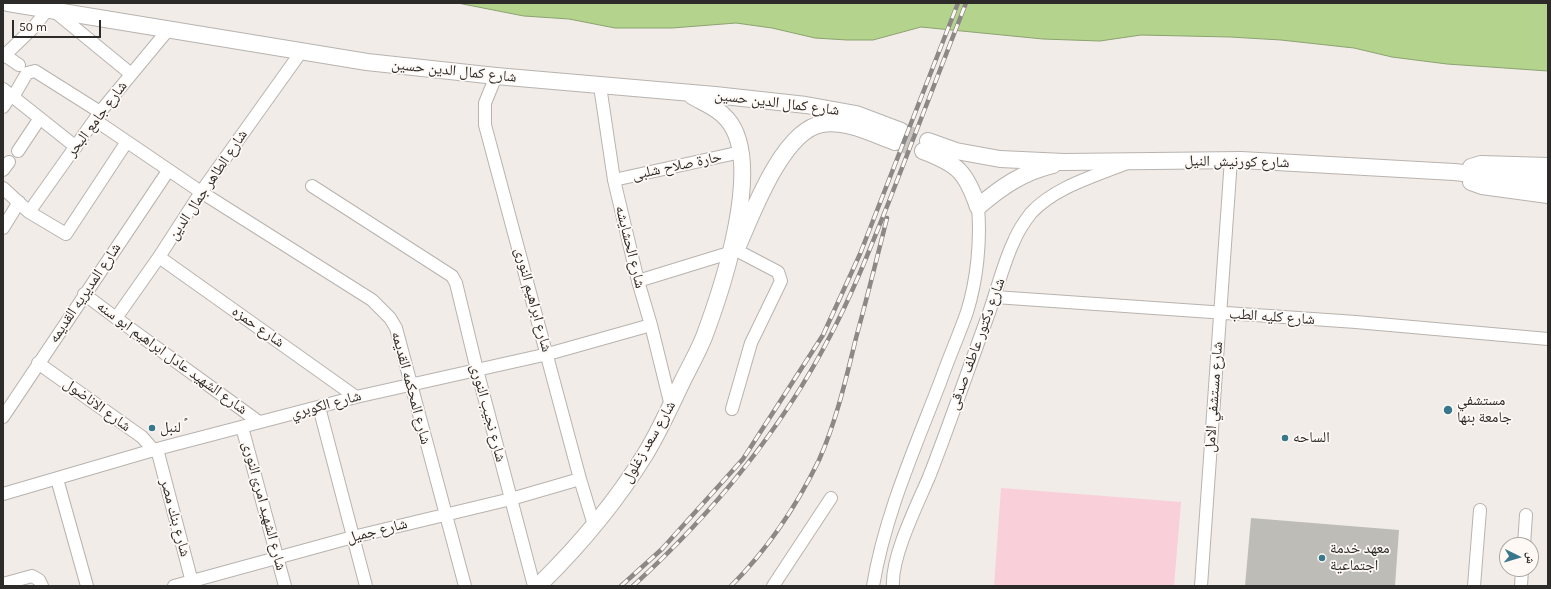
<!DOCTYPE html>
<meta charset="utf-8">
<style>
body{margin:0}
#map{position:relative;width:1551px;height:589px;overflow:hidden;background:#f1ece7;font-family:Karla,"Noto Naskh Arabic",sans-serif}
canvas{display:block}
.frame{position:absolute;inset:0;border:4px solid #2c2b29;pointer-events:none}
.north{position:absolute;left:1499px;top:537px;width:40px;height:40px;box-sizing:border-box;background:#fef9f5;border:1px solid #aaa7a3;border-radius:50%;rotate:95deg;font-size:11px;font-weight:700;line-height:16px;text-align:center;color:#2c2b29}
.north::after{content:'';display:block;margin:auto;width:14px;height:18px;background:#38778c;clip-path:polygon(50% 0,100% 100%,50% 72%,0 100%)}
.scale{position:absolute;left:12px;top:20px;width:89px;height:18px;box-sizing:border-box;border:2px solid #2c2b29;border-top:0;padding-left:5px;font-size:12px;line-height:14px;white-space:nowrap;color:#2c2b29;-webkit-text-stroke:3px #fef9f5;paint-order:stroke}
</style>
<div id="map">
<canvas width="1551" height="589"></canvas>
<div class="frame"></div>
<div class="north">ش</div>
<div class="scale">50 m</div>
</div>
<script>
const ctx = document.querySelector('canvas').getContext('2d');
ctx.lineJoin = 'round';
function fillPath(path, color) { ctx.fillStyle = color; ctx.fill(path, 'evenodd'); }
function strokePath(path, color, width, dash) { ctx.strokeStyle = color; ctx.lineWidth = width; ctx.lineCap = dash ? 'butt' : 'round'; ctx.setLineDash(dash || []); ctx.stroke(path); }
function write(font, color, halo, rows, align = 'center') {
  ctx.font = font + ' Karla,"Noto Naskh Arabic",sans-serif'; ctx.lineWidth = 3.5; ctx.setLineDash([]); ctx.textBaseline = 'middle'; ctx.strokeStyle = halo; ctx.fillStyle = color; for (const [text, x, y, turn = 0] of rows) {
    ctx.save(); ctx.translate(x, y); ctx.rotate((+turn || 0) * Math.PI / 180); ctx.textAlign = isNaN(turn) ? turn : align; if (halo) ctx.strokeText(text, 0, 0); ctx.fillText(text, 0, 0); ctx.restore();
  }
}
const green = new Path2D(`
 M1001,488L1181,502L1174,586H994Z`);
const water = new Path2D(`
 M458,3H1548V71L1447,64L1392,57L1354,48L1281,40L1230,37L1141,35L1100,41L1043,39L921,27L873,40H847L815,38L772,28L736,23L672,28H615L569,19L524,16Z`);
const building = new Path2D(`
 M1251,518L1399,530L1395,586H1245Z`);
const secondaryTunnel = new Path2D(`
 M901,131L928,141
 M895,142L923,151`);
const street = new Path2D(`
 M53,10L131,74
 M3,54L19,65
 M3,57L33,28L48,9
 M496,76L485,103V125L580,479L594,525
 M600,86L614,180L638,281L651,325L671,406
 M3,89L76,147
 M13,97L27,73L35,71L100,112
 M3,107L11,95
 M95,120L201,192L372,300L390,318L396,328L465,586
 M18,151L40,118
 M3,170L9,162
 M614,180L741,152
 M312,186L452,276L456,283L477,370L534,586
 M3,188L29,212L66,234L126,143
 M29,212L100,112L168,30
 M3,228L19,202
 M159,257L356,397
 M638,281L729,253
 M84,294L116,318L259,422
 M995,297L1356,322L1548,339
 M116,318L159,257L201,192L301,52
 M38,363L142,437L150,446L151,451
 M319,407L366,586
 M732,409L751,343L781,281L778,272L736,250
 M3,417L168,171
 M242,427L285,586
 M157,449L193,586
 M57,479L87,586
 M3,494L157,449L356,397L548,354L651,325
 M1524,545L1526,515
 M3,584L32,576L39,580L42,586
 M174,586L353,537L511,499L580,479
 M773,586L831,498
 M873,586C885,514 915,448 941,380C949,357 959,335 967,312C977,280 981,241 978,207
 M893,586C891,557 917,505 929,477C949,426 967,373 986,321C996,295 1002,266 1014,241C1018,231 1024,222 1031,213C1055,187 1095,176 1127,163
 M1201,586L1231,159
 M1474,586L1480,510
 M1521,586L1522,569`);
const secondary = new Path2D(`
 M8,3L367,62L496,76L715,95L806,105L856,114L901,131
 M928,141L956,151L1000,159L1064,162L1241,160L1454,172L1548,182
 M923,151C958,164 966,172 978,207C1001,187 1023,172 1053,165
 M1471,167L1481,164L1548,166
 M1471,182L1482,186L1548,195
 M738,246C752,214 783,130 822,124C846,120 873,134 895,142
 M538,586C579,546 616,502 646,453C660,430 671,405 683,380C690,366 698,352 704,337C722,289 765,162 727,119C718,108 704,103 692,96`);
const rail = new Path2D(`
 M621,586L662,549L743,459L823,335L860,254L958,3
 M633,586C712,514 779,434 829,338C852,295 870,249 888,204C914,137 940,70 966,3
 M731,586C767,550 797,505 819,460C836,422 846,379 856,338C867,298 877,258 887,218`);
const markers = [
 [1448,410,5,"#38778c"],
 [152,428,4,"#38778c"],
 [1285,438,4,"#38778c"],
 [1322,558,4,"#38778c"]
];
const streetNames = [
 ["شارع كمال الدين حسين",454,71,6],
 ["شارع كمال الدين حسين",777,103,7],
 ["شارع جامع البحر",97,119,-53],
 ["شارع كورنيش النيل",1237,162,1],
 ["حارة صلاح شلبى",677,166,-12],
 ["شارع الطاهر جمال الدين",208,185,-56],
 ["شارع الحشايشه",630,247,76],
 ["شارع المديريه القديمه",85,293,-56],
 ["شارع ابراهيم النورى",533,300,75],
 ["شارع كليه الطب",1272,317,4],
 ["شارع حمزه",258,327,35],
 ["شارع دكتور عاطف صدقى",977,344,-70],
 ["شارع الشهيد عادل ابراهيم ابو سنه",172,358,36],
 ["شارع المحكمه القديمه",411,388,75],
 ["شارع مستشفي الامل",1214,397,-86],
 ["شارع الاناضول",97,405,36],
 ["شارع الكوبري",326,405,-15],
 ["شارع نجيب النورى",488,413,75],
 ["شارع سعد زغلول",649,442,-60],
 ["شارع الشهيد امرئ النورى",264,506,75],
 ["شارع بنك مصر",175,518,75],
 ["شارع جميل",377,531,-14]
];
const poiNames = [
 ["مستشفي",1457,401],
 ["جامعة بنها",1457,418],
 ["لنبل ً",160,428],
 ["الساحه",1293,438],
 ["معهد خدمة",1330,549],
 ["اجتماعية",1330,566]
];
fillPath(green, '#f9cfd9');
fillPath(water, '#b4d48d');
strokePath(water, '#8ba16f', 1);
fillPath(building, '#bdbcb6');
strokePath(secondaryTunnel, '#cac5c1', 16, [16, 8]);
strokePath(street, '#b8b3af', 14);
strokePath(secondary, '#b8b3af', 18);
strokePath(street, '#fff', 12);
strokePath(secondary, '#fff', 16);
strokePath(rail, '#8b8885', 4.5);
strokePath(rail, '#fef9f5', 3, [9]);
for (const [x, y, r, color] of markers) { const dot = new Path2D(); dot.arc(x, y, r, 0, 2 * Math.PI); ctx.fillStyle = color; ctx.fill(dot); strokePath(dot, '#fef9f5', 1.5); }
write('15px', '#2c2b29', '#fef9f5', streetNames);
write('15px', '#2c2b29', '#fef9f5', poiNames, 'left');
</script>
